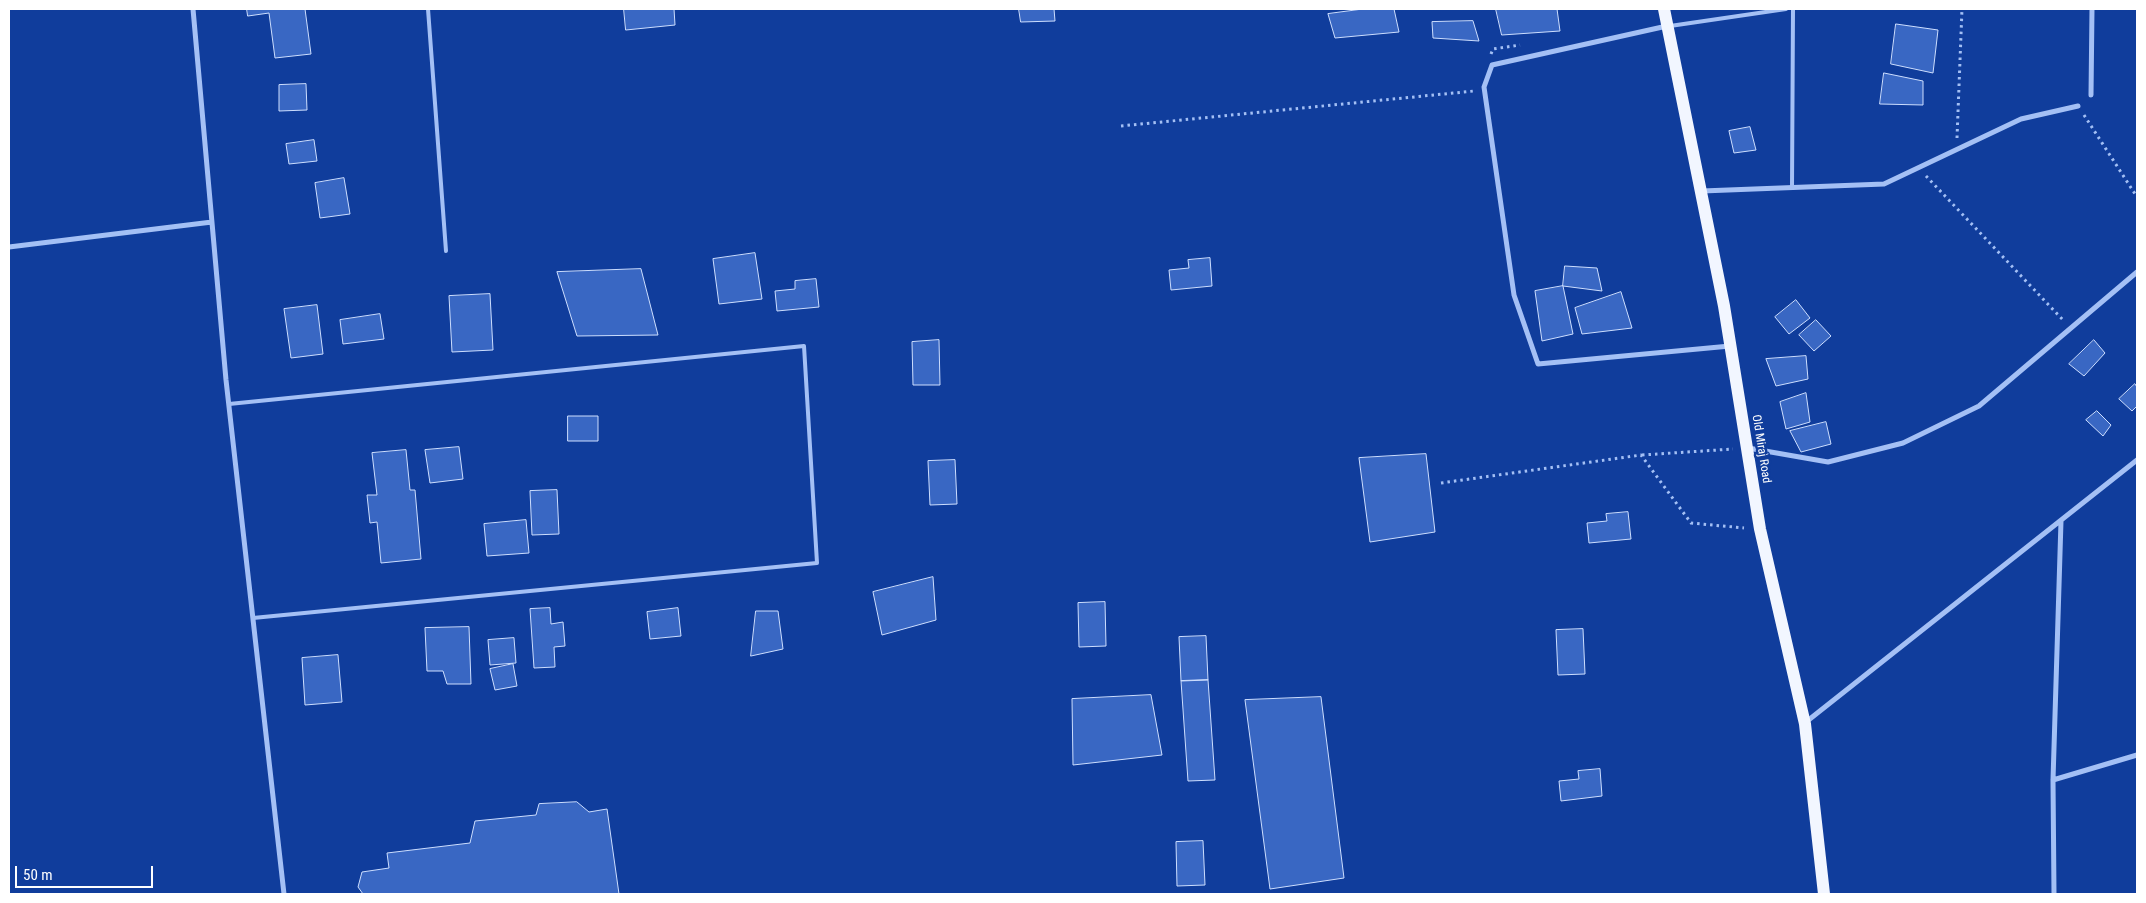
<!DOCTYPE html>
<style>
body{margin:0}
#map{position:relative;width:2146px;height:903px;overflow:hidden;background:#103d9c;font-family:"Roboto Condensed",sans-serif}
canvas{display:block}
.frame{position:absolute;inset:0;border:10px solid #fff;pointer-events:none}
.scale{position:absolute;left:15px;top:866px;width:138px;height:22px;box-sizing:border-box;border:2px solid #fff;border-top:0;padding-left:6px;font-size:15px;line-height:18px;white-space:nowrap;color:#fff;-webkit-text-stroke:4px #103d9c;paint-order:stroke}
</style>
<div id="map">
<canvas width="2146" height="903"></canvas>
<div class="frame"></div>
<div class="scale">50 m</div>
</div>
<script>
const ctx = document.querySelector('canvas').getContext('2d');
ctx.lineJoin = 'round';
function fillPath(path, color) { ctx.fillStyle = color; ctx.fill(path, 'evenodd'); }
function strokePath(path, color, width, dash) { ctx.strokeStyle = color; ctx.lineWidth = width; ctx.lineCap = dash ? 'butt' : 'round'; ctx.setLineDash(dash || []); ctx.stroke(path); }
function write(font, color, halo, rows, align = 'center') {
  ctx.font = font + ' "Roboto Condensed",sans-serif'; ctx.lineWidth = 5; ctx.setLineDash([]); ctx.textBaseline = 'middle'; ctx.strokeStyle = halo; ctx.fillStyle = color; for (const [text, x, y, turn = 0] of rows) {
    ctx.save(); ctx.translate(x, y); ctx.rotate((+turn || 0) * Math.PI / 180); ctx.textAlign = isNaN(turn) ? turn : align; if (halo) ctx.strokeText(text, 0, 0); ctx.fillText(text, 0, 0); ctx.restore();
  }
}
const building = new Path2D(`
 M247,9H305L311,54L275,58L269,13L248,16Z
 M624,9H674L675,25L626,30Z
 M1019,9H1054L1055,21L1021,22Z
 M1363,9H1394L1399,32L1335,38L1328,14Z
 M1496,9H1557L1560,31L1502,35Z
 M1473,21L1479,41L1433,38L1432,22Z
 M1896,24L1938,30L1933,73L1891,64Z
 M1884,73L1923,81V105L1880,104Z
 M306,84L307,110L279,111V85Z
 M1750,127L1756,150L1734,153L1729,131Z
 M314,140L317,161L289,164L286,144Z
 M344,178L350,214L320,218L315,183Z
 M755,253L762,299L719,304L713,259Z
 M1210,258L1212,286L1171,290L1169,270L1189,268L1188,260Z
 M1565,266L1597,268L1602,291L1563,286Z
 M641,269L658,335L577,336L557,272Z
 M816,279L819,307L777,311L775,291L795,289V281Z
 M1563,286L1573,334L1542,341L1535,291Z
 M1621,292L1632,328L1582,334L1575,308Z
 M490,294L493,350L452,352L449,296Z
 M1796,300L1810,318L1789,334L1775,317Z
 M317,305L323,354L291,358L284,309Z
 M380,314L384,339L343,344L340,320Z
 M1816,320L1831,336L1814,351L1799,335Z
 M939,340L940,385H913L912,342Z
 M2094,340L2105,353L2084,376L2069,364Z
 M1806,356L1808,379L1776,386L1766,359Z
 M2135,384L2137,387V406L2132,411L2119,399Z
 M1806,393L1810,422L1786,429L1780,402Z
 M2097,411L2111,425L2103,436L2086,420Z
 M568,416H598V441H568Z
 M1826,422L1831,444L1801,452L1790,431Z
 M459,447L463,479L430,483L425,450Z
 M406,450L410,490H415L421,559L381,563L377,522L370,523L367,495H377L372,453Z
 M1426,454L1435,532L1370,542L1359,458Z
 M955,460L957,504L930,505L928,461Z
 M557,490L559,534L532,535L530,491Z
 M1628,512L1631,539L1589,543L1587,523L1607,521L1606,514Z
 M526,520L529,553L487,556L484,524Z
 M933,577L936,620L882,635L873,592Z
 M1105,602L1106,646L1079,647L1078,603Z
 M550,608L551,624L563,622L565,646L554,647L555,667L534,668L530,609Z
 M678,608L681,636L650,639L647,612Z
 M756,611H778L783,649L751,656Z
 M469,627L471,684H447L443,671H427L425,628Z
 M1583,629L1585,674L1558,675L1556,630Z
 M1206,636L1208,680L1181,681L1179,637Z
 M514,638L516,663L490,665L488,640Z
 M338,655L342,702L305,705L302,658Z
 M513,664L517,686L495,690L490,669Z
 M1208,680L1215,780L1188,781L1181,681Z
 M1151,695L1162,755L1073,765L1072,699Z
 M1321,697L1344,878L1270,889L1245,700Z
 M1600,769L1602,796L1561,801L1559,781L1579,779L1578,771Z
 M577,802L589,812L607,809L619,894H363L358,887L362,872L389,868L387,853L470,843L475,821L536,815L539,804Z
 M1203,841L1205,885L1177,886L1176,842Z`);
const path = new Path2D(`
 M1491,54L1493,49L1520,45
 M2084,115L2137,197
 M1121,126L1474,91
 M1957,138L1962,9
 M1926,176L2063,320
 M1642,455L1733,449
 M1441,483L1641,455L1691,523L1744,528`);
const lane = new Path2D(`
 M428,9L446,251
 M1670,26L1786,9
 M1792,187L1793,9
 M229,404L804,346L817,563L253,618`);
const street = new Path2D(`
 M193,9L226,380L284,894
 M1667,26L1492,65L1484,87L1514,295L1538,364L1730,346
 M2091,95L2092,9
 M1702,191L1884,184L2021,119L2078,106
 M9,247L212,222
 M1748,448L1828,462L1903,443L1979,406L2137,272
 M1806,722L2137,460
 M2053,780L2137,755
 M2054,894L2053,780L2061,521`);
const primary = new Path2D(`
 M1664,9L1724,306L1760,529L1805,724L1824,894`);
const streetNames = [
 ["Old Miraj Road",1761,449,81]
];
fillPath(building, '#3967c3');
strokePath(building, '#cddefe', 1);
strokePath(path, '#a4c0f5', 3, [2.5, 4]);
strokePath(lane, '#a4c0f5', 4);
strokePath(street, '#a4c0f5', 5);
strokePath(primary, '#f2f6ff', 12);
write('12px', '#fff', '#103d9c', streetNames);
</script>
